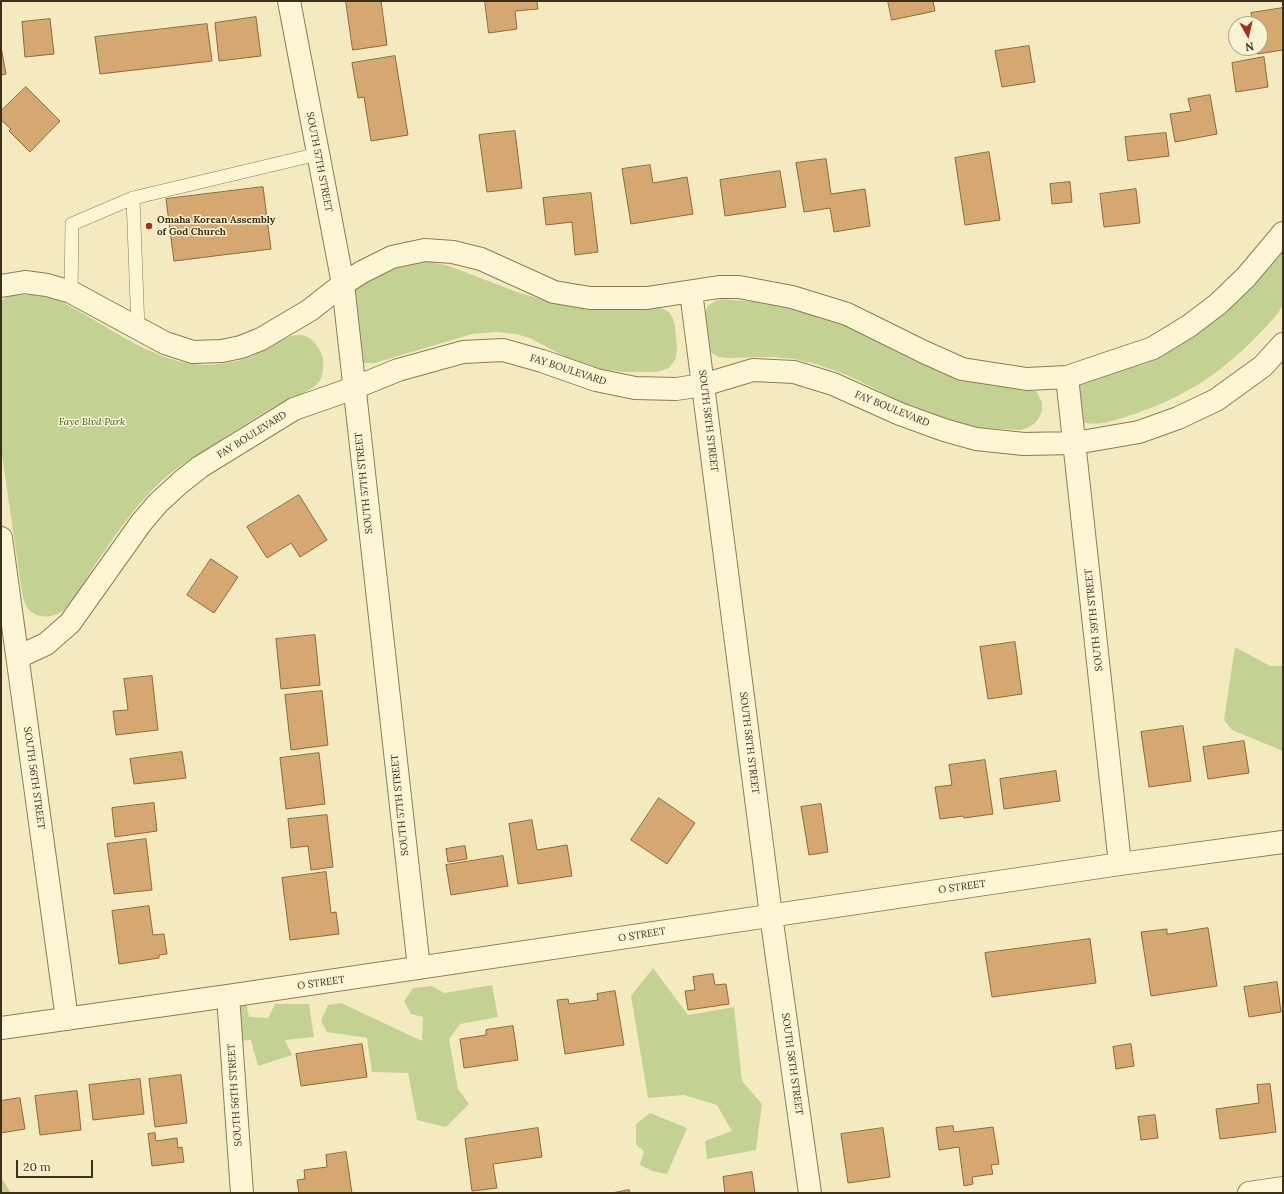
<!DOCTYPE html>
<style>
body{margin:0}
#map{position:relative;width:1284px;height:1194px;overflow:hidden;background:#f3eac0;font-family:Lora,serif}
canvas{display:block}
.frame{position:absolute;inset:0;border:2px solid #3c301c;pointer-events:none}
.north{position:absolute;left:1228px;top:16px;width:40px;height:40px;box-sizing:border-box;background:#f9f3d1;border:1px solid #ada589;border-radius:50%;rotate:172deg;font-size:11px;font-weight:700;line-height:16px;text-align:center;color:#3c301c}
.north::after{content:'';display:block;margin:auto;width:14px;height:18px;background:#a42f1f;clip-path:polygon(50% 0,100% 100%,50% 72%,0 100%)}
.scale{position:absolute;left:16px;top:1160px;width:77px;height:18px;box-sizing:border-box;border:2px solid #3c301c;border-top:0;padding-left:5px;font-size:12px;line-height:14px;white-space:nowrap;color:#3c301c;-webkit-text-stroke:3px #f9f3d1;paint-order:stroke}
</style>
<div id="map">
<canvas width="1284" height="1194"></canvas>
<div class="frame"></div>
<div class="north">N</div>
<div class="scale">20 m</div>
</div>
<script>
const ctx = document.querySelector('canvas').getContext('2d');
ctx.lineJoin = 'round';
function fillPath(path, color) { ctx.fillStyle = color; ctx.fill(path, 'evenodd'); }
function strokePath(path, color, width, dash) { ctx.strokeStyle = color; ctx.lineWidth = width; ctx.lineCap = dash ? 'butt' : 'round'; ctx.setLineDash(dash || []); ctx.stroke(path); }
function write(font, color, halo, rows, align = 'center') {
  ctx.font = font + ' Lora,serif'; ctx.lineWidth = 3; ctx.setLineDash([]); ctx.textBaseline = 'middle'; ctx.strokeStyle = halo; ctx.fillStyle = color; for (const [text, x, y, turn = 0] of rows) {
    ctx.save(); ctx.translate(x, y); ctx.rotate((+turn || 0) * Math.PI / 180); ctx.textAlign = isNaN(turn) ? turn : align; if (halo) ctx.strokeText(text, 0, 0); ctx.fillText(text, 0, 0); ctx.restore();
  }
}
const green = new Path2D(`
 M1283,237C1283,247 1284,302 1282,307C1275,318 1265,328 1256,337C1218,376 1179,400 1128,416C1115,420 1100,426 1086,423C1081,422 1077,417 1073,414L1075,382L1129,362Z
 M427,261L449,266L517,292L551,302L658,306L669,312L673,319L675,326L677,349L676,358L669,368L657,372H624L594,368L567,358L530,338L516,334L496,332L472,334L375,363H365L356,358L354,287L378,270Z
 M18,295C26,295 34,294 41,296C57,298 74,308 87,316C124,337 161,363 204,365C216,365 238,362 250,357C267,350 296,324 312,340C316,344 320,349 322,355C324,363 324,375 319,382C311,392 291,398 279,404C254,418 230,434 207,449C195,457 182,464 171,473C141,496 114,537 93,568C86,580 72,605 61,612C51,619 33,618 27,607C24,603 23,597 22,593L1,448V301L8,296Z
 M722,299L770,303L794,307L840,323L913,360L934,369L967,377L1027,385L1037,392L1042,403V411L1039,418L1034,424L1027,428L1020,430L982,428L958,423L922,412L847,375L816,364L795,359L773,357L727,358L719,357L712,353L707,346L704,313L708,306L715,301Z
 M1235,647L1270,666H1283V751L1232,730L1224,720Z
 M653,968L688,1015L734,1007L742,1081L762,1104L756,1150L707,1159L705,1141L732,1131L717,1105L684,1095L648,1098L631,996Z
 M492,985L498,1017L460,1024L449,1039L458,1089L469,1104L446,1127L417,1120L408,1073L372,1072L367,1038L327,1032L321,1021L328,1005L341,1003L422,1041L423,1017L411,1014L404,1001L413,988L432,986L444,993Z
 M246,1002L249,1017L268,1018L275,1004H309L314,1037L285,1040L292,1055L258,1066L251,1040L237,1041L233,1012Z
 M650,1113L687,1128L667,1174L652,1171L640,1165L644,1151L636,1145V1124Z
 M1,1177L11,1193H1Z`);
const building = new Path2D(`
 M346,1H381L387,45L353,50Z
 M485,1H537L538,9L515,11L517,29L489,33Z
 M888,1H933L935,11L892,20Z
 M1283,8V50L1257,54L1256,48H1260V24H1253L1251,13Z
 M256,17L261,56L219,61L215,23Z
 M50,19L54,54L25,57L22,22Z
 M207,24L212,61L100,74L95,37Z
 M1029,46L1035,82L1002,87L995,51Z
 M1,47L6,74L1,75Z
 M395,56L408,135L371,141L364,97L358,98L352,63Z
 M1264,57L1268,87L1236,92L1232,63Z
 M26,87L60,121L30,152L9,131L11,129L1,120V111Z
 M1210,95L1217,134L1175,142L1170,114L1191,111L1188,99Z
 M515,131L522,188L487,192L479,135Z
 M1166,133L1169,156L1128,161L1125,137Z
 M989,152L1000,220L965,225L955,158Z
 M826,159L831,194L865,189L870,226L834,232L830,208L804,212L796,163Z
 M650,165L653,183L687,177L693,214L631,224L622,169Z
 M780,171L786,207L725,216L720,180Z
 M1070,182L1072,202L1052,204L1050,184Z
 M263,187L271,249L174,261L166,199Z
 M1136,189L1140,223L1104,227L1100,194Z
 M591,193L598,252L575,255L572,222L546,225L543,198Z
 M299,495L327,540L300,557L291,543L267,558L247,527Z
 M211,559L238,577L214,613L187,595Z
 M315,635L320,685L281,689L276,639Z
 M1015,642L1022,694L988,699L980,647Z
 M152,676L158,730L116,735L113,711L128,710L124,679Z
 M322,691L328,745L291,750L285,695Z
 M1183,726L1191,781L1149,787L1141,732Z
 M1244,741L1249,773L1208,779L1203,747Z
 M182,752L186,778L134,784L130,759Z
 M319,753L325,804L286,809L280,758Z
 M985,760L993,814L964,818L963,816L940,819L935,787L952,785L949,765Z
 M1056,771L1060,801L1004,809L1000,779Z
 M659,798L695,823L667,864L631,840Z
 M154,803L157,831L115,837L112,808Z
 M821,804L828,852L809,855L801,807Z
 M327,815L333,867L311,870L308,846L291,848L288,819Z
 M532,820L537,850L567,845L572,876L518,884L509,824Z
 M146,839L152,890L114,894L107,844Z
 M465,846L467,859L448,862L446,849Z
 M503,856L508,886L451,895L446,865Z
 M326,872L331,913L336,912L339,934L290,940L282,878Z
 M149,906L153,935L164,934L167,954L159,955V958L119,964L112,911Z
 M1208,928L1217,986L1151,996L1141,932L1167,929V934Z
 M1090,939L1096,983L992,997L985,953Z
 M713,974L715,985L726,984L729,1004L688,1010L685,991L695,990L693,977Z
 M1277,982L1281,1012L1249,1017L1244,987Z
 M615,991L624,1045L565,1054L557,1000L568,999L569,1004L598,1000L597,994Z
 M513,1026L518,1060L464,1068L460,1039L486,1035V1030Z
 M362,1044L367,1077L301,1086L296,1054Z
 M1131,1044L1134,1066L1116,1069L1113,1047Z
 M181,1075L187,1123L155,1127L149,1079Z
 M140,1079L144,1114L93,1120L89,1085Z
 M1270,1084L1276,1132L1220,1139L1216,1109L1259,1103L1257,1085Z
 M77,1091L81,1130L40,1135L35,1096Z
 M20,1098L25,1129L1,1133V1101Z
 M1155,1115L1158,1138L1141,1140L1138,1117Z
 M953,1126L954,1132L993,1127L999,1164L991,1165L993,1174L972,1177L973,1184L964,1186L959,1147L939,1150L936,1128Z
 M538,1128L542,1157L493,1164L497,1188L472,1191L465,1139Z
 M883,1128L890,1177L848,1183L841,1134Z
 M155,1133L156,1141L177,1138L178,1148L182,1147L184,1162L152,1166L148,1134Z
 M346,1152L352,1193H299L297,1180L305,1179L304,1170L327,1167L326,1155Z
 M752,1172L755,1193H725L723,1177Z
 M629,1190L630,1193H612Z`);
const service = new Path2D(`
 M133,198L138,329
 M71,292L72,224L133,198L318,154`);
const minor = new Path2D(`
 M289,1L343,284L419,968
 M1,286L25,282L47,285L71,292L165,343L193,352L222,351L241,347L261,339L310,310L343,284L362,272L392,257L425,250L453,252L481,259L554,292L590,298H647L719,287H739L792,297L847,314L924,352L962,369L1027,379L1067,377L1153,348L1189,326L1218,304L1246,277L1283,233
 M691,292L771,915L810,1193
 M1067,377L1120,864
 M1,538L67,1019
 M18,657L46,644L70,623L141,523L158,503L181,482L200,467L294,409L354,388L398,370L463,352L503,350L542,361L596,380L635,388L676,389L703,385L753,370L794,372L833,384L900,414L944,430L976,439L1024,444L1075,443L1139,432L1178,418L1216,400L1263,366L1283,344
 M228,996L242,1193
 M1,1028L228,996L1120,864L1283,842
 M1249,1193L1283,1188`);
const markers = [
 [149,226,4,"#a42f1f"]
];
const streetNames = [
 ["SOUTH 57TH STREET",319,162,79],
 ["FAY BOULEVARD",568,370,18],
 ["FAY BOULEVARD",892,409,22],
 ["SOUTH 58TH STREET",708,421,83],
 ["FAY BOULEVARD",252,435,-32],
 ["SOUTH 57TH STREET",364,483,-96],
 ["SOUTH 59TH STREET",1094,620,-96],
 ["SOUTH 58TH STREET",749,743,83],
 ["SOUTH 56TH STREET",34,778,82],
 ["SOUTH 57TH STREET",400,805,-96],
 ["O STREET",962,887,-8],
 ["O STREET",642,935,-9],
 ["O STREET",321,983,-8],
 ["SOUTH 58TH STREET",792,1064,82],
 ["SOUTH 56TH STREET",235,1095,-94]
];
const poiNames = [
 ["Omaha Korean Assembly",157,220],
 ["of God Church",157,232]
];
const parkNames = [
 ["Faye Blvd Park",92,422]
];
fillPath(green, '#c3d293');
fillPath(building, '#d5a872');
strokePath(building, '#906739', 1);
strokePath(service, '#8e7b56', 14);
strokePath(minor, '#8e7b56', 24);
strokePath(service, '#fcf6d5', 13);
strokePath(minor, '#fcf6d5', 22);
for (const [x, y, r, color] of markers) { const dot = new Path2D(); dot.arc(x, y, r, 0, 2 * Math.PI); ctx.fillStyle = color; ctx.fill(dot); strokePath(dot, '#f9f3d1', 1.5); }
write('10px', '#3c301c', '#f9f3d1', streetNames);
write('bold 10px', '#3c301c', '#f9f3d1', poiNames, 'left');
write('italic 10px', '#455b20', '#f9f3d1', parkNames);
</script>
